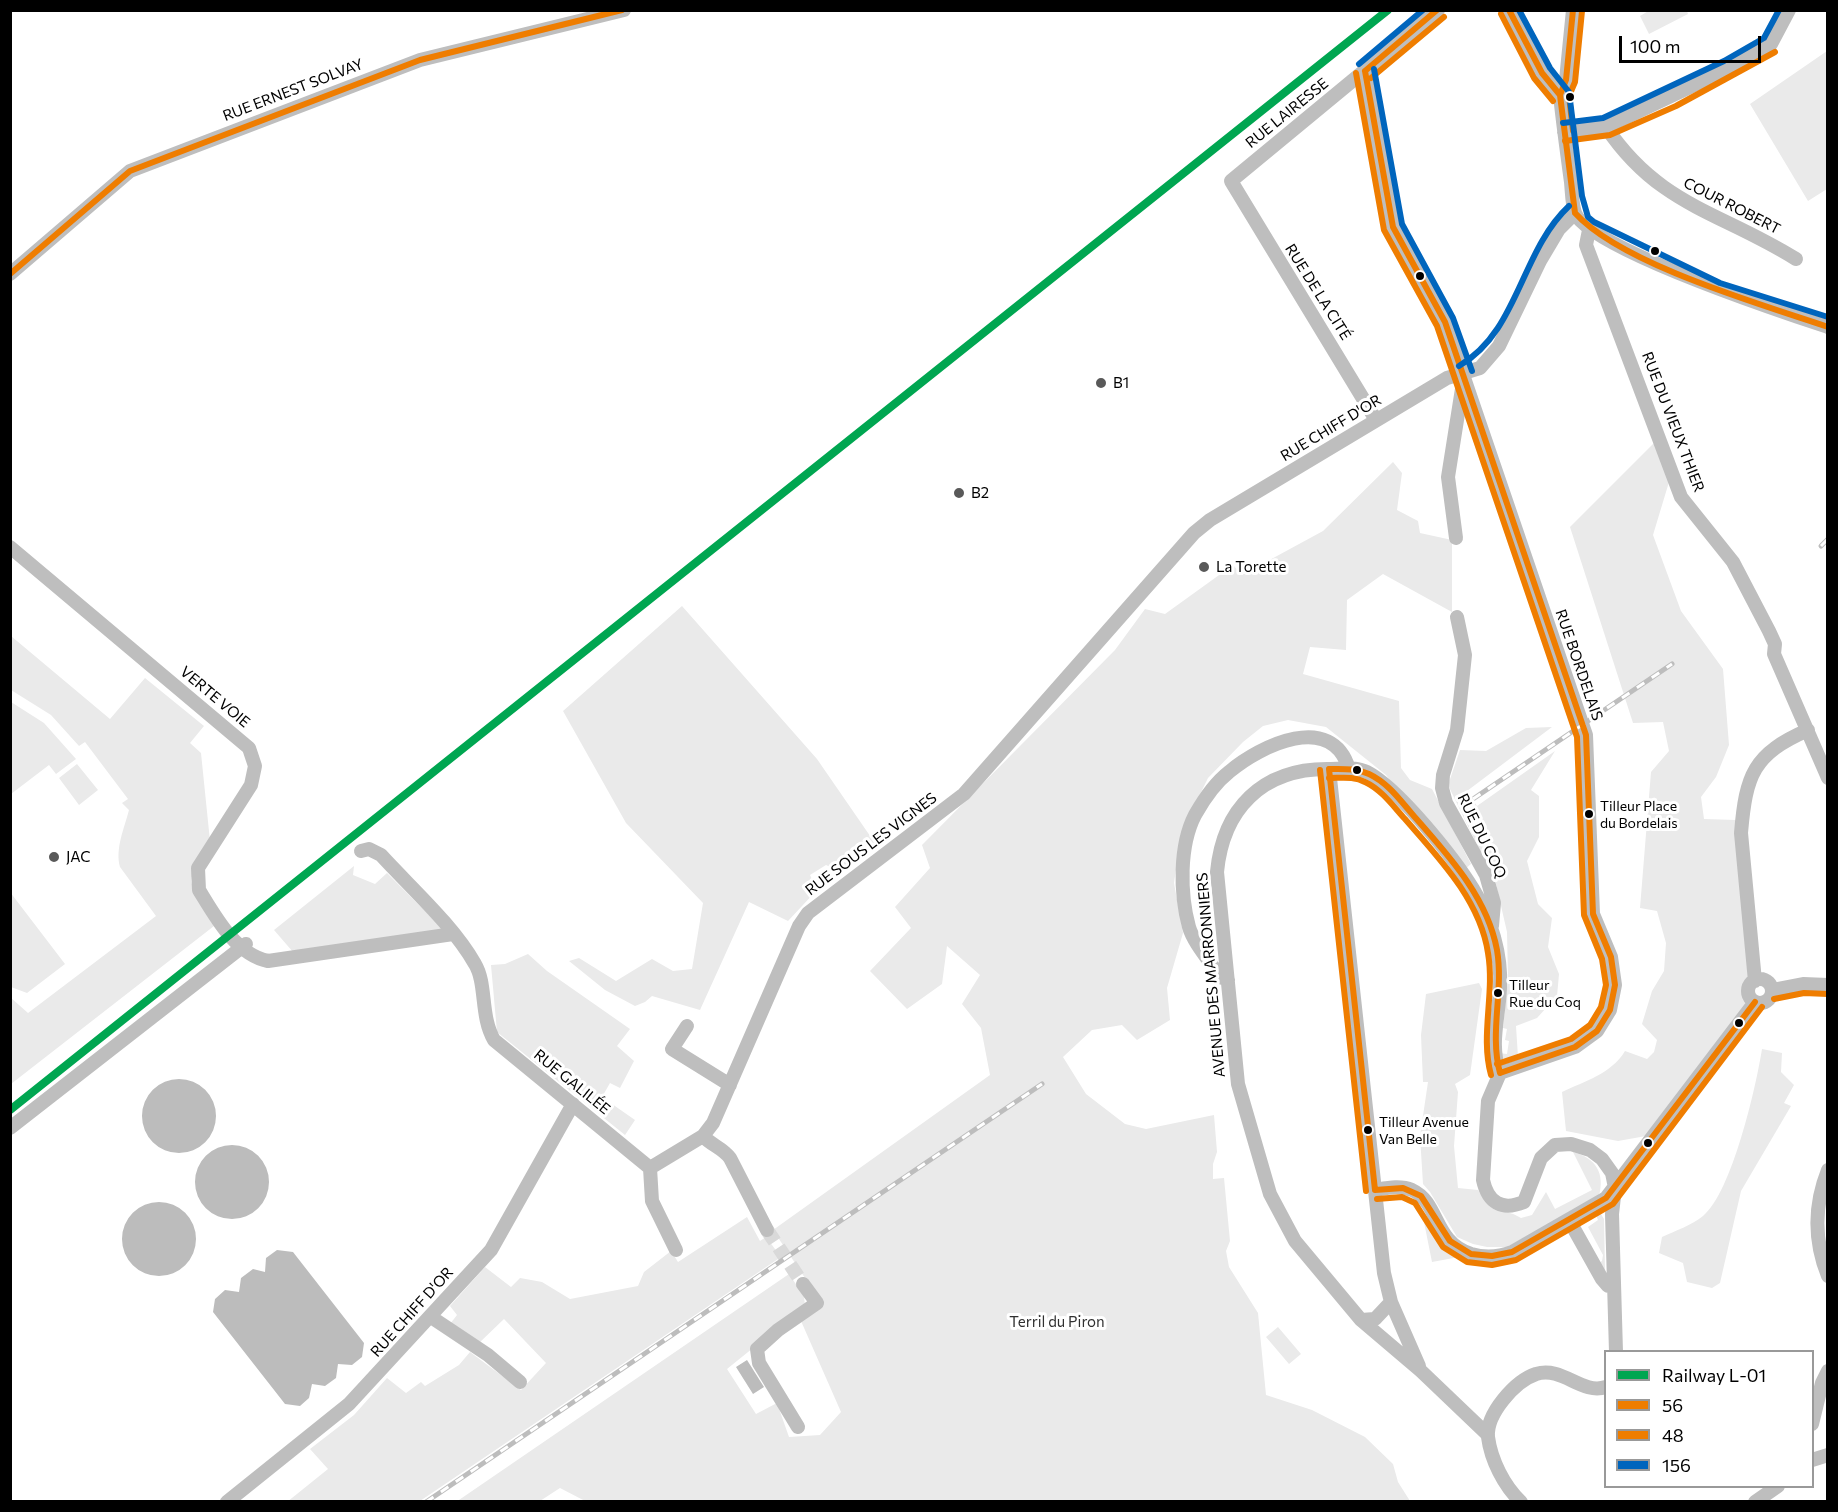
<!DOCTYPE html>
<meta charset="utf-8">
<style>
body{margin:0}
#map{position:relative;width:1838px;height:1512px;overflow:hidden;background:#fff;font-family:Commissioner,sans-serif}
canvas{display:block}
.frame{position:absolute;inset:0;border:12px solid #000;pointer-events:none}
.legend{position:absolute;left:1604px;top:1350px;width:210px;height:138px;box-sizing:border-box;background:#fff;border:2px solid #999;margin:0;padding:8px 10px;list-style:none;font-size:18px;color:#000}
.legend li{display:flex;align-items:center;gap:12px;height:30px}
.legend b{width:30px;border:2px solid #999}
.scale{position:absolute;left:1619px;top:36px;width:142px;height:27px;box-sizing:border-box;border:3px solid #000;border-top:0;padding-left:8px;font-size:18px;line-height:21px;white-space:nowrap;color:#000;-webkit-text-stroke:4px #fff;paint-order:stroke}
</style>
<div id="map">
<canvas width="1838" height="1512"></canvas>
<div class="frame"></div>
<ul class="legend">
<li><b style="height:8px;background:#00a651"></b>Railway L-01</li>
<li><b style="height:8px;background:#ef7d00"></b>56</li>
<li><b style="height:8px;background:#ef7d00"></b>48</li>
<li><b style="height:8px;background:#0065bd"></b>156</li>
</ul>
<div class="scale">100 m</div>
</div>
<script>
const ctx = document.querySelector('canvas').getContext('2d');
ctx.lineJoin = 'round';
function fillPath(path, color) { ctx.fillStyle = color; ctx.fill(path, 'evenodd'); }
function strokePath(path, color, width, dash) { ctx.strokeStyle = color; ctx.lineWidth = width; ctx.lineCap = dash ? 'butt' : 'round'; ctx.setLineDash(dash || []); ctx.stroke(path); }
function write(font, color, halo, rows, align = 'center') {
  ctx.font = font + ' Commissioner,sans-serif'; ctx.lineWidth = 6; ctx.setLineDash([]); ctx.textBaseline = 'middle'; ctx.strokeStyle = halo; ctx.fillStyle = color; for (const [text, x, y, turn = 0] of rows) {
    ctx.save(); ctx.translate(x, y); ctx.rotate((+turn || 0) * Math.PI / 180); ctx.textAlign = isNaN(turn) ? turn : align; if (halo) ctx.strokeText(text, 0, 0); ctx.fillText(text, 0, 0); ctx.restore();
  }
}
const green = new Path2D(`
 M1650,10L1687,11L1688,14L1649,34L1640,16Z
 M1827,51V189L1808,201L1750,104Z
 M1657,440L1669,482L1653,535L1681,611L1723,669L1729,745L1716,777L1701,797L1704,819L1736,820L1751,977L1742,989L1747,1004L1646,1136L1618,1141L1566,1131L1562,1092C1585,1081 1611,1074 1625,1051L1647,1059L1654,1052L1657,1040L1642,1024L1652,991L1664,971L1666,943L1657,911L1640,908L1651,772L1669,751L1663,722L1633,723L1570,527Z
 M1393,462L1402,473L1397,510L1418,521L1420,533L1452,540V612L1383,574L1347,600L1346,650L1310,647L1303,674L1399,701L1401,768L1410,780L1432,789L1471,864L1465,869L1386,775L1326,727L1288,720L1263,726L1243,742L1208,778L1181,833L1174,883L1183,933L1167,988L1170,1020L1137,1040L1122,1025L1092,1030L1063,1057L1086,1094L1125,1124L1146,1129L1214,1115L1217,1152L1213,1164V1179L1224,1178L1230,1241L1226,1251L1229,1267L1258,1313L1266,1395L1312,1410L1365,1437L1393,1464L1398,1482L1410,1501L587,1502L560,1488L540,1501L456,1502L789,1274L804,1296L805,1306L727,1369L756,1414L777,1403L789,1437L820,1435L841,1412L801,1321L823,1305L773,1230L990,1075L981,1028L962,1004L980,975L947,946L942,984L907,1009L870,971L911,928L895,907L930,868L922,845L1115,650L1145,609L1165,614L1233,565L1242,575L1323,531Z
 M682,606L817,759L877,846L841,872L826,865L810,875L817,890L788,921L749,902L700,1010L652,996L645,1002L635,1006L605,990L569,961L579,958L616,981L652,959L673,971L692,969L703,903L626,823L563,711Z
 M11,636L110,719L145,678L204,726L190,743L201,753L210,841L194,866L191,881L194,892L214,926L11,1084L10,997L28,1013L156,916L120,867C115,849 124,829 129,810L122,803L128,799L85,742L79,746L51,715L11,690Z
 M11,702L44,723L76,759L56,774L49,765L11,794Z
 M1552,727L1467,791L1477,806L1555,751L1531,790L1539,796V837L1527,861L1538,904L1552,918L1548,947L1559,974L1557,996L1537,1018L1516,1026L1518,1057L1511,1061L1504,1059L1499,1053L1507,1054L1509,1041L1505,1040L1507,1029L1503,1028L1508,977L1507,932L1496,884L1448,785L1460,750L1486,751L1526,728Z
 M77,764L98,790L79,805L59,778Z
 M354,866L353,875L375,884L387,873L445,931L293,952L274,930Z
 M10,892L65,964L27,993L11,987Z
 M528,954L547,971L630,1029L617,1046L634,1061L620,1088L610,1083L602,1097L635,1120L625,1135L497,1032L491,965L505,964Z
 M1479,983L1482,989L1470,1075L1455,1084L1458,1092L1454,1146L1458,1188L1478,1190C1497,1222 1498,1204 1521,1218L1532,1215L1546,1192L1555,1209L1592,1190L1573,1152C1596,1158 1605,1173 1599,1196L1507,1247H1487L1473,1244L1457,1237L1430,1192L1423,1184L1420,1136L1428,1082H1423L1421,1035L1426,994Z
 M1762,1049L1782,1053L1781,1072L1794,1085L1784,1103L1791,1106L1741,1191L1720,1283L1712,1288L1687,1282L1683,1263L1659,1253L1662,1237C1675,1231 1692,1225 1703,1216C1732,1192 1756,1087 1762,1049Z
 M1422,1212L1446,1249L1459,1257L1432,1262Z
 M1595,1213L1601,1214L1604,1219L1605,1271L1597,1264L1602,1261L1603,1255L1588,1227L1598,1220Z
 M747,1217L760,1241L766,1237L781,1257L420,1501L287,1502L328,1469L310,1449L354,1415L387,1378L406,1393L421,1382L425,1386L459,1365L470,1352L521,1390L546,1363L504,1319L478,1344L450,1324L457,1315L450,1306L485,1267L511,1287L520,1278L542,1282L570,1299L638,1286L644,1272L671,1251L678,1262Z
 M1278,1327L1301,1354L1289,1364L1266,1337Z`);
const water = new Path2D(`
 M142 1116a37 37 0 1 1 74 0a37 37 0 1 1-74 0Z
 M195 1182a37 37 0 1 1 74 0a37 37 0 1 1-74 0Z
 M122 1239a37 37 0 1 1 74 0a37 37 0 1 1-74 0Z
 M277,1250L293,1252L364,1343L362,1357L352,1365L338,1364L336,1378L325,1386L312,1384L309,1398L300,1406L285,1404L213,1312L215,1299L225,1290L239,1292L241,1278L253,1269L265,1272L266,1258Z
 M747,1360L764,1387L753,1394L736,1367Z`);
const minorTunnel = new Path2D(`
 M767,1230L803,1284`);
const minor = new Path2D(`
 M1509,10L1542,73L1560,95
 M1573,10L1566,80L1560,95C1563,124 1567,153 1571,182C1572,192 1572,204 1575,213C1588,248 1786,313 1828,327
 M1365,71L1393,227L1445,322L1586,735L1593,914L1611,957L1615,985L1610,1010L1597,1031L1575,1047L1500,1073L1488,1101L1483,1180C1488,1203 1502,1211 1524,1202L1541,1158L1555,1145L1571,1144L1590,1150L1602,1159L1612,1173L1615,1188L1612,1214L1616,1352
 M1606,127C1659,206 1721,212 1796,259
 M1564,132L1606,127L1728,69L1771,44L1789,10
 M1589,230L1586,245L1681,497L1733,562L1769,631L1775,644L1774,654L1828,778
 M10,274L130,171L420,60L624,10
 M1376,420L1231,181L1438,10
 M1456,538L1448,477L1464,376
 M10,547L249,748L255,766L251,785L198,868L199,890C215,916 236,955 268,961L453,934
 M1457,617L1465,655L1457,730L1443,775L1442,788L1446,803L1486,875L1494,903L1492,926
 M1329,769L1384,1273L1391,1302L1419,1366
 M361,851L369,849L381,855C411,888 453,925 475,964C487,984 480,1016 494,1040L650,1168
 M1748 991a12 12 0 1 1 24 0a12 12 0 1 1-24 0Z
 M1228,980L1220,977C1211,962 1194,944 1189,927C1180,894 1179,846 1195,815C1204,799 1215,783 1229,772C1261,745 1332,711 1349,769
 M1755,981L1741,833C1746,775 1753,754 1808,730
 M1772,990L1803,984L1828,985
 M687,1026L672,1049L730,1085
 M10,1128L246,944
 M703,1136C711,1145 723,1148 730,1158L767,1230
 M650,1168L703,1136L713,1123L799,926L808,913L964,794L1194,533L1210,520L1447,378L1480,368L1499,346L1540,261L1559,229L1575,213
 M650,1168L652,1201L676,1250
 M1828,1170C1814,1205 1814,1241 1828,1276
 M1375,1190C1387,1188 1400,1185 1412,1190C1440,1203 1433,1242 1471,1254C1485,1258 1499,1257 1512,1252L1606,1198L1755,1002
 M1569,1220L1602,1279L1608,1286H1614
 M431,1317L488,1355L520,1382
 M1361,1320L1375,1319L1391,1302
 M1812,1424L1822,1383L1828,1371
 M798,1427L759,1363L757,1349L778,1330L817,1303L803,1284
 M1488,1435L1421,1371L1361,1320L1295,1241L1270,1194L1238,1084L1217,872C1223,809 1262,769 1327,769C1340,769 1355,766 1367,772C1398,788 1454,858 1473,889C1491,918 1502,955 1500,988C1499,1018 1489,1045 1500,1073
 M1812,1460L1828,1455
 M227,1502L349,1404L491,1250L573,1104
 M1521,1502C1504,1486 1491,1460 1488,1437C1486,1414 1515,1381 1536,1374C1563,1366 1581,1395 1606,1387
 M1755,1502L1778,1486`);
const rail = new Path2D(`
 M1821,546L1828,539
 M1473,799L1672,664
 M426,1502L1042,1084`);
const bus1 = new Path2D(`
 M1509,10L1542,73L1560,95
 M1573,10L1566,80L1560,95L1575,213C1621,264 1760,304 1828,327
 M1365,71L1393,227L1445,322L1586,735L1593,914L1611,957L1615,985L1610,1010L1597,1031L1575,1047L1500,1073
 M1365,71L1437,10
 M10,274L130,171L420,60L622,10
 M1329,769L1375,1190
 M1329,769C1343,769 1356,768 1369,774C1388,783 1400,800 1413,815C1447,854 1487,896 1497,950C1504,991 1489,1032 1500,1073
 M1375,1190L1403,1188L1421,1196L1450,1241L1471,1254L1492,1256L1512,1252L1606,1198L1755,1002`);
const bus2 = new Path2D(`
 M1501,14L1534,78L1553,101
 M1356,73L1384,230L1437,326L1577,737L1584,915L1602,959L1606,985L1601,1007L1590,1025L1571,1039L1497,1064
 M1371,78L1444,17
 M1573,131L1569,96L1575,82L1582,11
 M1565,141L1610,135L1676,106L1775,52
 M1320,770L1366,1191
 M1329,778C1342,778 1354,776 1365,782C1382,790 1393,806 1405,819C1439,858 1480,900 1488,953C1495,994 1480,1035 1491,1075
 M1774,999L1804,993L1828,994
 M1377,1199L1402,1197L1415,1203L1443,1247L1467,1262L1492,1265L1516,1260L1613,1204L1762,1007`);
const bus3 = new Path2D(`
 M1519,10L1550,68L1569,92L1582,196L1588,217L1594,222L1720,283L1828,317
 M1359,64L1423,10
 M1374,69L1402,224L1453,318L1472,371
 M1563,123L1603,118L1724,61L1764,38L1779,10
 M1459,366C1519,331 1520,252 1569,206`);
const rail1 = new Path2D(`
 M10,1110L1388,10`);
const markers = [
 [1570,97,5,"#000"],
 [1655,251,5,"#000"],
 [1420,276,5,"#000"],
 [1101,383,6,"#595959"],
 [959,493,6,"#595959"],
 [1204,567,6,"#595959"],
 [1357,770,5,"#000"],
 [1589,814,5,"#000"],
 [54,857,6,"#595959"],
 [1498,993,5,"#000"],
 [1739,1023,5,"#000"],
 [1368,1130,5,"#000"],
 [1648,1143,5,"#000"]
];
const busNames = [
 ["Tilleur Place",1600,806],
 ["du Bordelais",1600,823],
 ["Tilleur",1509,985],
 ["Rue du Coq",1509,1002],
 ["Tilleur Avenue",1379,1122],
 ["Van Belle",1379,1139]
];
const streetNames = [
 ["RUE ERNEST SOLVAY",293,90,-21],
 ["RUE LAIRESSE",1287,113,-39],
 ["COUR ROBERT",1732,206,27],
 ["RUE DE LA CITÉ",1318,292,58],
 ["RUE DU VIEUX THIER",1673,422,69],
 ["RUE CHIFF D'OR",1331,428,-31],
 ["RUE BORDELAIS",1579,665,71],
 ["VERTE VOIE",215,697,40],
 ["RUE DU COQ",1482,836,64],
 ["RUE SOUS LES VIGNES",871,844,-37],
 ["AVENUE DES MARRONNIERS",1211,975,-95],
 ["RUE GALILÉE",572,1082,39],
 ["RUE CHIFF D'OR",412,1312,-48]
];
const poiNames = [
 ["B1",1113,383],
 ["B2",971,493],
 ["La Torette",1216,567],
 ["JAC",66,857]
];
const parkNames = [
 ["Terril du Piron",1057,1322]
];
fillPath(green, '#eaeaea');
fillPath(water, '#bcbcbc');
strokePath(minorTunnel, '#d9d9d9', 14, [14, 7]);
strokePath(minor, '#bebebe', 14);
strokePath(rail, '#bdbdbd', 5);
strokePath(rail, '#fff', 3, [9]);
strokePath(bus1, '#ef7d00', 6);
strokePath(bus2, '#ef7d00', 6);
strokePath(bus3, '#0065bd', 6);
strokePath(rail1, '#00a651', 8);
for (const [x, y, r, color] of markers) { const dot = new Path2D(); dot.arc(x, y, r, 0, 2 * Math.PI); ctx.fillStyle = color; ctx.fill(dot); strokePath(dot, '#fff', 2); }
write('14px', '#000', '#fff', busNames, 'left');
write('15px', '#000', '#fff', streetNames);
write('15px', '#000', '#fff', poiNames, 'left');
write('15px', '#303030', '#fff', parkNames);
</script>
